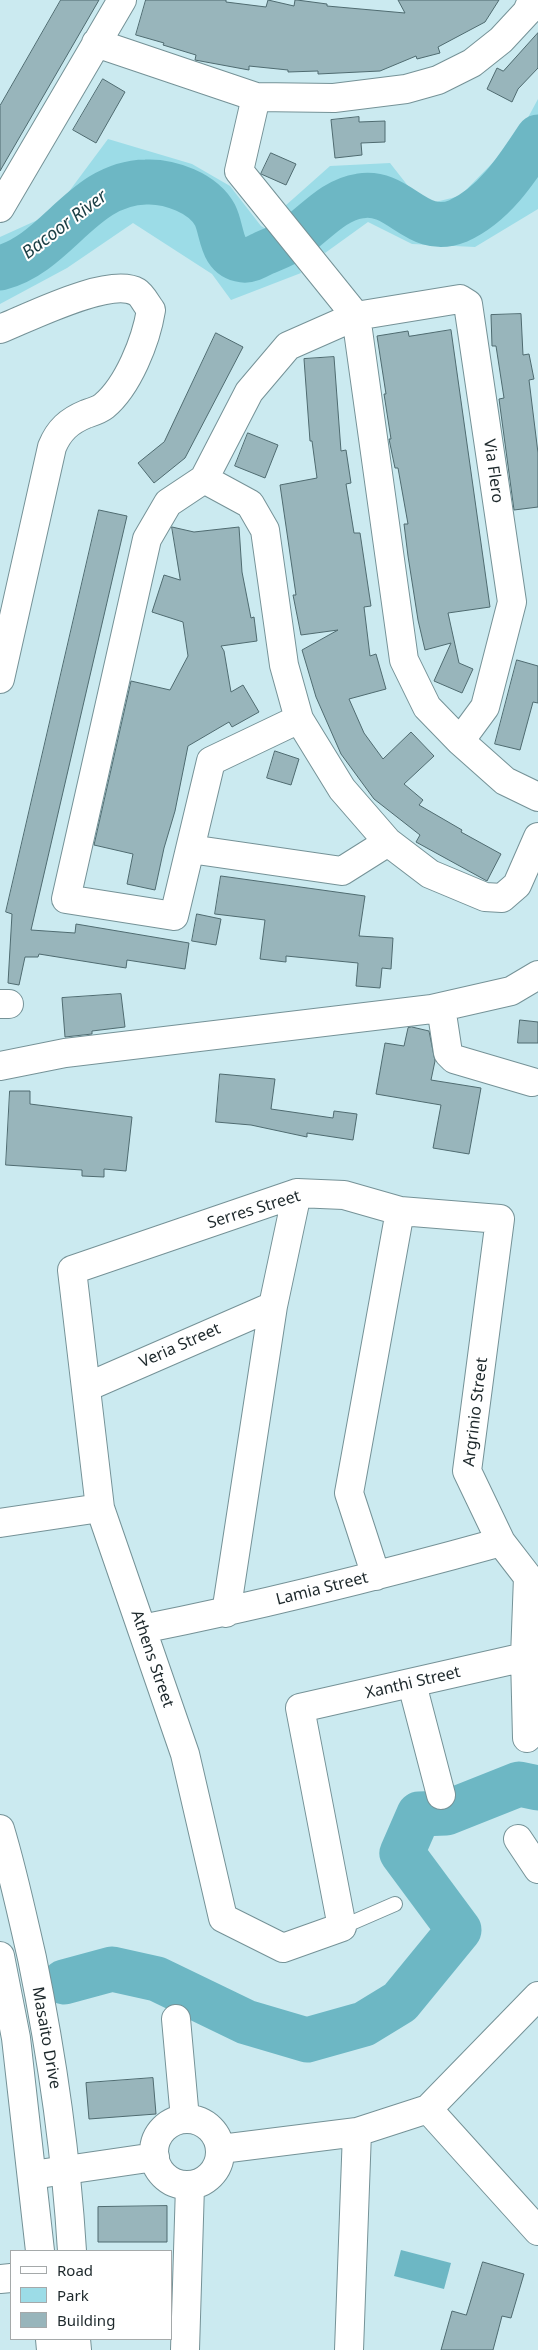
<!DOCTYPE html>
<style>
body{margin:0}
#map{position:relative;width:538px;height:2350px;overflow:hidden;background:#cbeaf0;font-family:"Noto Sans",sans-serif}
canvas{display:block}
.legend{position:absolute;left:10px;top:2250px;width:162px;height:90px;box-sizing:border-box;background:#fff;border:1px solid #a5a9aa;margin:0;padding:6px 9px;list-style:none;font-size:15px;color:#1d282b}
.legend li{display:flex;align-items:center;gap:10px;height:25px}
.legend b{width:25px;border:1px solid #a5a9aa}
</style>
<div id="map">
<canvas width="538" height="2350"></canvas>
<ul class="legend">
<li><b style="height:6px;background:#fff"></b>Road</li>
<li><b style="height:14px;background:#9cdce7"></b>Park</li>
<li><b style="height:14px;background:#98b5bb"></b>Building</li>
</ul>
</div>
<script>
const ctx = document.querySelector('canvas').getContext('2d');
ctx.lineJoin = 'round';
function fillPath(path, color) { ctx.fillStyle = color; ctx.fill(path, 'evenodd'); }
function strokePath(path, color, width, dash) { ctx.strokeStyle = color; ctx.lineWidth = width; ctx.lineCap = dash ? 'butt' : 'round'; ctx.setLineDash(dash || []); ctx.stroke(path); }
function write(font, color, halo, rows, align = 'center') {
  ctx.font = font + ' "Noto Sans",sans-serif'; ctx.lineWidth = 4; ctx.setLineDash([]); ctx.textBaseline = 'middle'; ctx.strokeStyle = halo; ctx.fillStyle = color; for (const [text, x, y, turn = 0] of rows) {
    ctx.save(); ctx.translate(x, y); ctx.rotate((+turn || 0) * Math.PI / 180); ctx.textAlign = isNaN(turn) ? turn : align; if (halo) ctx.strokeText(text, 0, 0); ctx.fillText(text, 0, 0); ctx.restore();
  }
}
const green = new Path2D(`
 M538,99V209L475,247L412,244L368,222L325,253C311,244 291,222 285,206L330,166L390,163L423,205L460,196L517,138Z
 M108,139L192,164L230,186L261,226L268,230L298,266L301,273L231,300L212,274L133,223L67,268L0,304V237L53,213Z`);
const water = new Path2D(`
 M401,2250L451,2263L444,2289L394,2276Z`);
const river = new Path2D(`
 M0,268C58,253 82,183 146,182C170,181 203,193 215,215C223,231 220,257 243,260C250,261 258,256 264,253C273,249 283,246 291,240C314,225 332,200 360,196C400,189 416,238 458,221C494,205 517,169 538,137
 M64,1982L112,1969L157,1979L246,2022L307,2040L364,2024L400,2002L459,1930L402,1853L419,1814L446,1813L519,1784L538,1788`);
const building = new Path2D(`
 M61,0H99L0,171V106Z
 M146,0H226V2L266,7L268,0L294,6L295,0H297L327,4V6L405,13L398,0H499L485,22L438,47L440,53L417,59L416,56L380,71L318,74V71L288,72V70L249,66V70L195,60L196,55L163,45L164,43L136,35Z
 M538,33V68L518,89L512,102L487,89L497,68L503,71Z
 M103,79L125,92L96,143L73,130Z
 M359,117V122L385,121V142L361,143L362,155L335,158L331,120Z
 M271,153L296,164L286,185L261,174Z
 M521,314L523,355L529,354L534,379L529,380L538,453V507L514,510L499,399L504,398L496,346H492L491,315Z
 M451,330L490,607L448,613L459,663L473,669L462,693L434,681L451,643L425,650L418,620L408,556L404,524H408L398,468H395L389,439H391L384,394H386L377,336L408,331L409,336Z
 M216,333L243,347L185,458L154,483L138,463L164,442Z
 M334,357L341,451L346,450L351,483L346,484L354,533H360L371,606L364,607L370,656L376,654L386,689L349,699L364,733L383,759L411,732L434,756L404,784L423,800L419,805L462,830L461,832L501,854L487,881L416,842L420,835L374,799L341,754L316,697L302,650L338,630L301,635L293,595H296L280,485L317,478L312,441H310L304,359Z
 M248,433L278,445L265,478L235,466Z
 M99,510L127,516L31,930L75,933L76,924L189,943L185,969L127,960L126,968L39,954L38,957H25L19,985L8,983L12,914L6,912Z
 M172,527L194,532L239,527L242,572L251,618L254,617L257,641L221,646L224,651L231,692L243,685L259,712L232,727L229,722L188,746L175,811L164,848L155,890L127,884L133,854L94,845L131,681L170,690L188,656L183,622L152,612L164,575L180,580Z
 M517,660L538,666V703L533,702L520,750L495,744Z
 M275,751L299,759L291,785L267,778Z
 M221,876L365,896L359,936L393,938L391,969L382,968L380,988L356,986L358,963L286,956V962L260,959L265,920L215,914Z
 M197,914L221,919L216,945L192,941Z
 M121,994L125,1027L92,1031V1034L65,1037L62,998Z
 M520,1020L538,1022V1043H518Z
 M412,1027L429,1031L435,1061L431,1080L481,1088L469,1154L433,1148L441,1105L376,1094L385,1043L404,1046L408,1028Z
 M220,1074L275,1079L271,1109L333,1118L334,1111L357,1114L353,1140L307,1133V1137L251,1125L216,1122Z
 M10,1091H30V1104L132,1117L126,1171L104,1169V1177L82,1176V1170L6,1165Z
 M153,2078L156,2114L89,2119L86,2083Z
 M167,2206V2242H98V2207Z
 M483,2262L524,2274L511,2318L502,2316L493,2350H441L452,2311L466,2315Z`);
const service = new Path2D(`
 M342,1927L395,1904`);
const minor = new Path2D(`
 M96,43L256,97L334,98L406,89L438,80L472,63L501,40L527,12L532,0
 M256,97L239,171L356,316L404,660L427,707L460,741L505,781L538,797
 M0,208L122,0
 M0,329C28,318 110,276 137,292C142,295 147,305 151,310C146,341 128,386 104,406C99,410 92,412 86,414C69,421 59,430 52,447L0,679
 M204,479L250,504L265,530L284,665L299,719L342,789L388,842L430,874L485,897L502,898L517,885L538,837
 M299,719L211,761L190,849L342,871L388,842
 M190,849L174,916L66,899L147,539L168,503L204,479L249,392L288,346L356,316L460,299L468,304L512,602L485,707L460,741
 M0,1004H9
 M441,1007L448,1053L454,1059L532,1082
 M0,1066L65,1053L432,1009L511,991L538,975
 M87,1387L273,1306
 M0,1523L100,1508
 M376,1576L349,1493L400,1211
 M226,1613L273,1306L297,1193
 M142,1629C263,1605 382,1575 501,1542
 M525,1657L300,1708L342,1927L283,1948L223,1918L185,1754L100,1508L72,1270L297,1193L344,1195L400,1211L500,1219L467,1471L501,1542L528,1577L525,1657L527,1738
 M412,1684L441,1795
 M518,1839L538,1869
 M176,2019L185,2119
 M428,2109L538,2231
 M154 2152a33 33 0 1 1 66 0a33 33 0 1 1-66 0Z
 M221,2149L357,2132L428,2109L538,1996
 M32,2175L155,2157
 M0,2279L11,2278
 M185,2350L190,2186
 M349,2350L357,2132`);
const tertiary = new Path2D(`
 M0,1829C13,1872 22,1915 32,1958C52,2056 66,2152 72,2251
 M0,1956L16,2038L40,2251
 M50,2339L51,2350
 M76,2339L77,2350`);
const streetNames = [
 ["Via Flero",493,471,82],
 ["Serres Street",254,1210,-17],
 ["Veria Street",180,1346,-24],
 ["Argrinio Street",476,1412,-83],
 ["Lamia Street",322,1589,-14],
 ["Athens Street",152,1659,71],
 ["Xanthi Street",413,1683,-13],
 ["Masaito Drive",46,2038,80]
];
const waterNames = [
 ["Bacoor River",65,225,-37]
];
fillPath(green, '#9cdce7');
fillPath(water, '#6db7c4');
strokePath(river, '#6db7c4', 45);
fillPath(building, '#98b5bb');
strokePath(building, '#4f6b70', 1);
strokePath(service, '#759297', 16);
strokePath(minor, '#759297', 30);
strokePath(tertiary, '#759297', 30);
strokePath(service, '#fff', 14);
strokePath(minor, '#fff', 28);
strokePath(tertiary, '#fff', 28);
write('16px', '#1d282b', '#fff', streetNames);
write('italic 18px', '#1b3f45', '#fff', waterNames);
</script>
